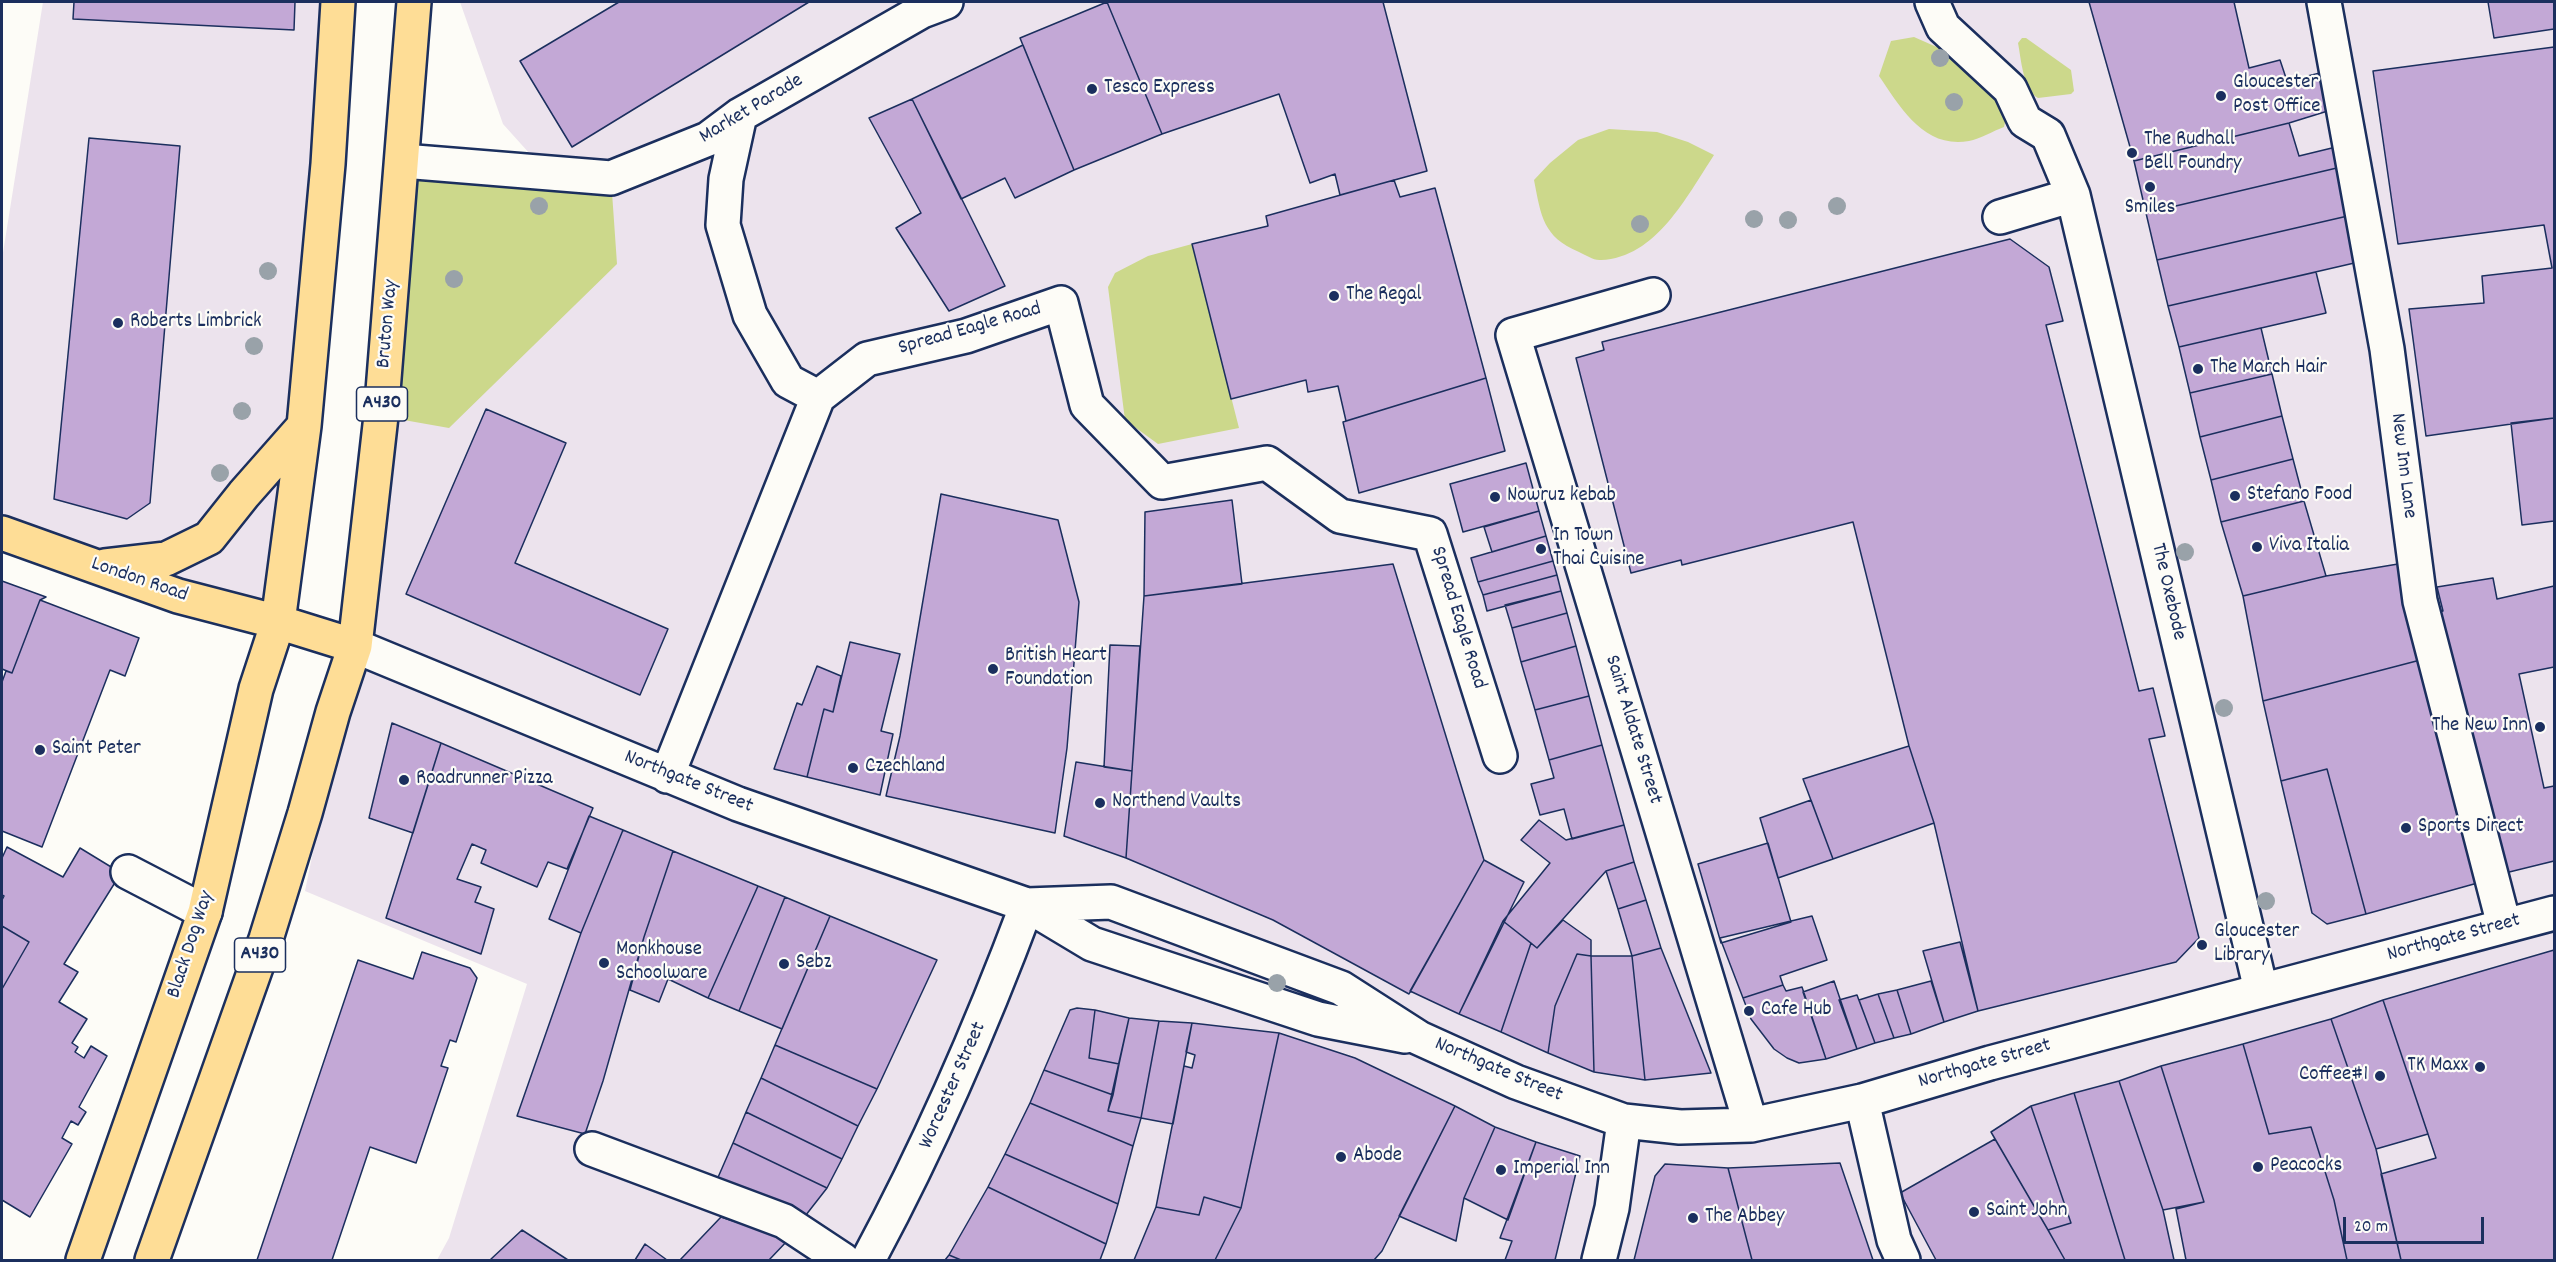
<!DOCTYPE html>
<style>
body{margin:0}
#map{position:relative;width:2556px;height:1262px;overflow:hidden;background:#fdfcf7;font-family:Dekko,sans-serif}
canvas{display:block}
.frame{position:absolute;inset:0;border:3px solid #1b2f5e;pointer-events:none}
.scale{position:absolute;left:2343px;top:1217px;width:141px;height:27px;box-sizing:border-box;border:3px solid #1b2f5e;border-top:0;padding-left:8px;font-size:18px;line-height:21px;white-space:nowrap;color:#1b2f5e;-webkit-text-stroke:4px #fdfcf7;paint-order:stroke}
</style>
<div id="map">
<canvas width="2556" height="1262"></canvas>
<div class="frame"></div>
<div class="scale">20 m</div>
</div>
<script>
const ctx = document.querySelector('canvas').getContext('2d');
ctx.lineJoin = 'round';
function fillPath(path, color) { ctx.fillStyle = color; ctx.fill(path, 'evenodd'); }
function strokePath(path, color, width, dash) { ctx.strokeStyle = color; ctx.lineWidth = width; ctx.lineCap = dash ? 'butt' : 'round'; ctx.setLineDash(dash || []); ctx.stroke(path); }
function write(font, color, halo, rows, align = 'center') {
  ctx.font = font + ' Dekko,sans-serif'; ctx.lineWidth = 4.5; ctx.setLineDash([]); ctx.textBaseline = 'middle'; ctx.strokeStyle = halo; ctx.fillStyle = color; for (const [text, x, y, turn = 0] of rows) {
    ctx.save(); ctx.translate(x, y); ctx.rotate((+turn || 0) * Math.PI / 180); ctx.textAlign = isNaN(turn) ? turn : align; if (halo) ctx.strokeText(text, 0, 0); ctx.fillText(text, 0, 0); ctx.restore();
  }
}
const built = new Path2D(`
 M43,2H338L278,622L2,533V259Z
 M460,2H2554V1260H437L449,1238L527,984L305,891L355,646L381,416L507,169L530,154L503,124Z`);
const green = new Path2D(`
 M1914,37L1957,56L2008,110L2004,127C1993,131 1980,139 1969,141C1924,149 1901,108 1879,76L1891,41Z
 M2022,38H2026L2071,70L2074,91L2071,94L2038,98C2023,90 2021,58 2018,43Z
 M1609,129L1657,132L1688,142L1714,155C1687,196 1656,258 1601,260C1594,261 1586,255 1579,252C1543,237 1541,216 1534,180L1550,163L1578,140Z
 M403,161L611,178L617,264L449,428L381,416Z
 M1192,244L1239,428L1158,444L1125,420L1108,287L1115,273L1148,256Z`);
const building = new Path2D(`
 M74,2H295L294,30L73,19Z
 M619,2H809L572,147L520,61Z
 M1107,2H1383L1427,171L1340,195L1335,174L1310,183L1279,94L1162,134Z
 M1107,2L1162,134L1074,170L1020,38Z
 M2089,2H2234L2249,68L2280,60L2287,81L2320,73L2331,110L2289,123L2134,161Z
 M2488,2H2554V29L2494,38Z
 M1023,45L1074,170L1015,198L1005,178L961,199L912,99Z
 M2554,47V418L2426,436L2409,309L2484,303L2482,276L2552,268L2544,225L2398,244L2373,71Z
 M912,99L1005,286L949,311L896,228L921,213L869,118Z
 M2289,123L2299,156L2336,147L2341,167L2146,213L2134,161Z
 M89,138L180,146L150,503L127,519L54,499Z
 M2341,167L2352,215L2157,260L2146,213Z
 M1394,180L1400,197L1435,188L1486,378L1346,421L1338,386L1308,392L1306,380L1231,399L1192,244L1268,226L1266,216Z
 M2352,215L2363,261L2168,306L2157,260Z
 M2010,239L2049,267L2063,321L2046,325L2139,691L2153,688L2165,736L2149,739L2199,938L2176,962L1978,1011L1934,823L1909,746L1853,522L1682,565L1681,560L1631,573L1576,358L1604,350L1602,342Z
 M2316,272L2326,313L2179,347L2168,306Z
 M2261,328L2272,374L2190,393L2179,347Z
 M2272,374L2282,416L2200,437L2190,393Z
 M1486,378L1505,451L1359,493L1343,422Z
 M486,409L566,443L515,563L668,629L640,695L406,594Z
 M2282,416L2293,459L2211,480L2200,437Z
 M2554,418V521L2522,525L2511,423Z
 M2293,459L2304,501L2221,522L2211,480Z
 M1526,463L1539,511L1463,532L1450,484Z
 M941,494L1058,520L1079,602L1067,748L1055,833L886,796L900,736Z
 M1232,500L1242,584L1144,596L1145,512Z
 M2304,501L2326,576L2243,596L2221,522Z
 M1539,511L1546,536L1492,552L1484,527Z
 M1546,536L1553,561L1478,582L1471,558Z
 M1553,561L1557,575L1483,595L1478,582Z
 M1393,564L1484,860L1409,994L1273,920L1126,858L1144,596Z
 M2398,564L2428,658L2263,701L2243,596L2326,576Z
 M1557,575L1561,591L1487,611L1483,595Z
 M2493,578L2497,599L2554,586V667L2519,674L2544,788L2554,786V861L2497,875L2436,613L2443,611L2437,587Z
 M2,581L46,597L40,600L12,673L2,669Z
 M1561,591L1567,613L1512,628L1505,605Z
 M40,600L139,638L125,676L110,670L42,847L2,831V682L6,671L12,673Z
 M1567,613L1576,646L1521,662L1512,628Z
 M850,642L900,654L881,731L893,734L880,795L807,777L824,709L833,712Z
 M1110,645L1140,646L1132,771L1104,767Z
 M1576,646L1589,696L1535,710L1521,662Z
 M2428,658L2482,874L2474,884L2366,914L2327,769L2281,781L2263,701Z
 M817,666L841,676L833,712L824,709L807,777L774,769L797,703L802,705Z
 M1589,696L1602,745L1549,760L1535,710Z
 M392,723L441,743L413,833L369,818Z
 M441,743L593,808L567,869L548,862L537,887L481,863L486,850L472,844L457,879L481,887L475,902L494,909L481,954L386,918Z
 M1602,745L1624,825L1572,839L1564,809L1540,815L1531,784L1554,778L1549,760Z
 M1909,746L1934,823L1833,859L1803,779Z
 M1076,762L1132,771L1126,858L1064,836Z
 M2327,769L2366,914L2327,924L2312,913L2281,781Z
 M1811,800L1833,859L1778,878L1760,818Z
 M589,816L623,830L581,933L549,919Z
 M1539,820L1566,840L1624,825L1634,862L1606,871L1537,948L1503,921L1550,863L1521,840Z
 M623,830L673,851L644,937L603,1081L585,1134L517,1116L581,933Z
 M1768,843L1791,922L1721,943L1698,864Z
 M7,847L63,877L80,848L121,873L64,964L78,972L59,1002L87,1019L72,1043L78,1047L75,1052L84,1058L91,1046L107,1056L79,1107L86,1112L78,1125L71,1121L62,1138L72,1144L30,1217L2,1200V989L29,942L2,926V900L4,896L2,895V858Z
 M673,851L758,886L708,998L668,979L659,1002L630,990L644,937Z
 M1484,860L1524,882L1459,1014L1410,991Z
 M1634,862L1646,900L1618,909L1606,871Z
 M758,886L785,897L739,1011L708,998Z
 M785,897L830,916L782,1029L739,1011Z
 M1646,900L1661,948L1632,956L1618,909Z
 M830,916L937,960L877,1089L775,1045Z
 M1812,916L1827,960L1780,976L1783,985L1743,998L1720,938Z
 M1563,920L1591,940V956L1577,954L1555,1006L1548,1053L1501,1032L1531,943L1537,948Z
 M1503,921L1531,943L1501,1032L1459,1014Z
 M2,926L29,942L2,989Z
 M1960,942L1978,1011L1944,1022L1923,951Z
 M1661,948L1711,1073L1645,1080L1632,956Z
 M2554,950V1260H2401L2381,1174L2436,1158L2383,1000Z
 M422,952L470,968L477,978L456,1042L450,1040L441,1066L448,1068L416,1163L370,1147L332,1260H257L358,960L413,979Z
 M1577,954L1591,956L1594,1072L1548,1053L1555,1006Z
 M1591,956H1632L1645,1080L1594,1072Z
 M1834,981L1857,1049L1826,1059L1803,992Z
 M1931,981L1944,1022L1911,1034L1897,990Z
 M1783,985L1786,991L1802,987L1826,1059L1799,1063L1787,1058L1774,1049L1751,1019L1743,998Z
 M1897,990L1911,1034L1894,1038L1878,994Z
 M1878,994L1894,1038L1875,1043L1859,1000Z
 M1857,995L1875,1043L1857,1049L1839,1000Z
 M2383,1000L2428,1134L2376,1149L2331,1019Z
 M1077,1008L1095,1010L1089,1058L1119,1064L1113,1095L1044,1070L1070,1010Z
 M1095,1010L1129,1018L1119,1064L1089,1058Z
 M1129,1018L1159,1021L1141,1118L1108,1111Z
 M2331,1019L2376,1149L2401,1260H2347L2334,1200L2311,1127L2269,1134L2243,1044Z
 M1159,1021L1192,1023L1173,1124L1141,1118Z
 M1192,1023L1279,1033L1241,1208L1204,1197L1199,1215L1156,1207L1184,1066L1192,1068L1195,1055L1186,1052Z
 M1279,1033L1355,1058L1455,1106L1382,1251L1374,1260H1215L1241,1208Z
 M2243,1044L2269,1134L2311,1127L2334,1200L2347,1260H2186L2176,1209L2204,1202L2161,1066Z
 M775,1045L877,1089L858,1126L761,1078Z
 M2161,1066L2204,1202L2163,1210L2119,1081Z
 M1044,1070L1113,1095L1108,1111L1141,1118L1133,1146L1030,1103Z
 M761,1078L858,1126L842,1159L746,1112Z
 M2119,1081L2163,1210L2174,1260H2125L2074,1093Z
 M2074,1093L2125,1260H2065L2048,1230L2071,1223L2031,1106Z
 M1030,1103L1133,1146L1118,1204L1005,1154Z
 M1455,1106L1495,1127L1464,1198L1456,1241L1399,1216Z
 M2031,1106L2071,1223L2048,1230L1991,1132Z
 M746,1112L842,1159L827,1188L733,1143Z
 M1495,1127L1536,1142L1508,1220L1464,1198Z
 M1995,1139L2048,1230L2065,1260H1936L1900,1193Z
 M1536,1142L1580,1156L1555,1260H1505L1512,1241L1500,1238Z
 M733,1143L827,1188L802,1220L716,1182Z
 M1005,1154L1118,1204L1106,1244L988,1187Z
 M1840,1163L1873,1260H1752L1728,1168Z
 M1665,1164L1728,1168L1752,1260H1634L1655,1176Z
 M988,1187L1106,1244L1100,1260H961L949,1255Z
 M1204,1197L1241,1208L1215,1260H1134L1156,1207L1199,1215Z
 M721,1217L789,1239L769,1260H680Z
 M522,1230L568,1260H490Z
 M645,1244L667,1260H635Z
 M949,1255L961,1260H945Z`);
const minor = new Path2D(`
 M1932,2L1943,27L2010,89L2025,121L2048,135L2073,195L2000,217
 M2324,2L2387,349L2420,601L2504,925
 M740,115L726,179L723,225L750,315L788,381L818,397
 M403,161L611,178L708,139L740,115L922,11L946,2
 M2073,195L2261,990
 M1653,295L1513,335L1751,1125
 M355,646L738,804L1027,905L1092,944L1318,1019L1405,1036
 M667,776L818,397L867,359L966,336L1061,303L1087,405L1162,482L1267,463L1340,516L1430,534L1500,756
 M128,872L205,912
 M1027,905L1111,902L1341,988L1419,1038L1516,1082L1624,1121L1680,1127L1751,1125L1862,1101L1990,1063L2554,913
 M1862,1101L1894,1240L1903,1260
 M592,1149L784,1221L843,1260
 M868,1260C930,1145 981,1028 1027,905
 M1599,1260L1612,1208L1624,1121`);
const major = new Path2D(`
 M2,533L178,596L278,622L355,646
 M105,566L166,559L209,538L244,494L304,426
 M83,1260L205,912L256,689L278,622L304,426L328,164L338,2
 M152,1260L266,939L305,813L333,712L355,646L381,416L414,2`);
const trees = [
 [1940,58],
 [1954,102],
 [539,206],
 [1837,206],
 [1754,219],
 [1788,220],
 [1640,224],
 [268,271],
 [454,279],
 [254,346],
 [242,411],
 [220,473],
 [2185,552],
 [2224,708],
 [2266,901],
 [1277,983]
];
const markers = [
 [1092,89,6,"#1b2f5e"],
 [2221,96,6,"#1b2f5e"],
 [2132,153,6,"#1b2f5e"],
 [2150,187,6,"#1b2f5e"],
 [1334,296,6,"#1b2f5e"],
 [118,323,6,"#1b2f5e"],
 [2198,369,6,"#1b2f5e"],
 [2235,496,6,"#1b2f5e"],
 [1495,497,6,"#1b2f5e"],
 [2257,547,6,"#1b2f5e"],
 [1541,549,6,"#1b2f5e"],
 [993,669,6,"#1b2f5e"],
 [2540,727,6,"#1b2f5e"],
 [40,750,6,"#1b2f5e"],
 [853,768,6,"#1b2f5e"],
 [404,780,6,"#1b2f5e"],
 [1100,803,6,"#1b2f5e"],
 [2406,828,6,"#1b2f5e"],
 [2202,945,6,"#1b2f5e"],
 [604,963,6,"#1b2f5e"],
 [784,964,6,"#1b2f5e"],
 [1749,1011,6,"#1b2f5e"],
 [2480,1067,6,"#1b2f5e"],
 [2380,1076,6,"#1b2f5e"],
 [1341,1157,6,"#1b2f5e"],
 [2258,1167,6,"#1b2f5e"],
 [1501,1170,6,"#1b2f5e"],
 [1974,1212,6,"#1b2f5e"],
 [1693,1218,6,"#1b2f5e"]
];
const shields = [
 [382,404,51],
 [260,955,51]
];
const shieldNames = [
 ["A430",382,404],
 ["A430",260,955]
];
const poiNames = [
 ["Gloucester",2233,84],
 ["Post Office",2233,108],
 ["Tesco Express",1104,89],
 ["The Rudhall",2144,141],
 ["Bell Foundry",2144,165],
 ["Smiles",2150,209,"center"],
 ["The Regal",1346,296],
 ["Roberts Limbrick",130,323],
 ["The March Hair",2210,369],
 ["Stefano Food",2247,496],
 ["Nowruz kebab",1507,497],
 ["In Town",1553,537],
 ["Thai Cuisine",1553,561],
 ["Viva Italia",2269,547],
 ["British Heart",1005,657],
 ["Foundation",1005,681],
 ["The New Inn",2528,727,"right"],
 ["Saint Peter",52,750],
 ["Czechland",865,768],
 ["Roadrunner Pizza",416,780],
 ["Northend Vaults",1112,803],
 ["Sports Direct",2418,828],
 ["Gloucester",2214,933],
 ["Library",2214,957],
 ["Monkhouse",616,951],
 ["Schoolware",616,975],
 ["Sebz",796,964],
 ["Cafe Hub",1761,1011],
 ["TK Maxx",2468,1067,"right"],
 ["Coffee#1",2368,1076,"right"],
 ["Abode",1353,1157],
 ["Peacocks",2270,1167],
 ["Imperial Inn",1513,1170],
 ["Saint John",1986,1212],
 ["The Abbey",1705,1218]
];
const streetNames = [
 ["Market Parade",752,110,-31],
 ["Bruton Way",389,324,-85],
 ["Spread Eagle Road",970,330,-16],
 ["New Inn Lane",2402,466,83],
 ["London Road",139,581,19],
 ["The Oxebode",2167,592,77],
 ["Spread Eagle Road",1457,618,73],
 ["Saint Aldate Street",1632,730,73],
 ["Northgate Street",688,783,22],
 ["Northgate Street",2454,939,-15],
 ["Black Dog Way",192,945,-72],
 ["Northgate Street",1985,1065,-16],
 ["Northgate Street",1498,1071,23],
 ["Worcester Street",954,1086,-66]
];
fillPath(built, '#ece3ed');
fillPath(green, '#ccd88b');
fillPath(building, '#c3a8d6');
strokePath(building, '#1b2f5e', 1.5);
strokePath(minor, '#1b2f5e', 38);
strokePath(major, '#1b2f5e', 38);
strokePath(minor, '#fdfcf7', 33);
strokePath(major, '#fedd96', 33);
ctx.fillStyle = '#99a2a9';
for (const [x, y] of trees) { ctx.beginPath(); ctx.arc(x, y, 9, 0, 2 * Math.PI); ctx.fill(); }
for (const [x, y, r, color] of markers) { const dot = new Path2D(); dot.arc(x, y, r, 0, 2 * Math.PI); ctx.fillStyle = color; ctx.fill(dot); strokePath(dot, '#fdfcf7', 2); }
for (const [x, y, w] of shields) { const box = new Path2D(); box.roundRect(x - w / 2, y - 17, w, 34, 4.5); ctx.fillStyle = '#fdfcf7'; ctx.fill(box); strokePath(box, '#1b2f5e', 1.5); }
write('bold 20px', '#1b2f5e', null, shieldNames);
write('21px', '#1b2f5e', '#fdfcf7', poiNames, 'left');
write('21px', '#1b2f5e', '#fdfcf7', streetNames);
</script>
